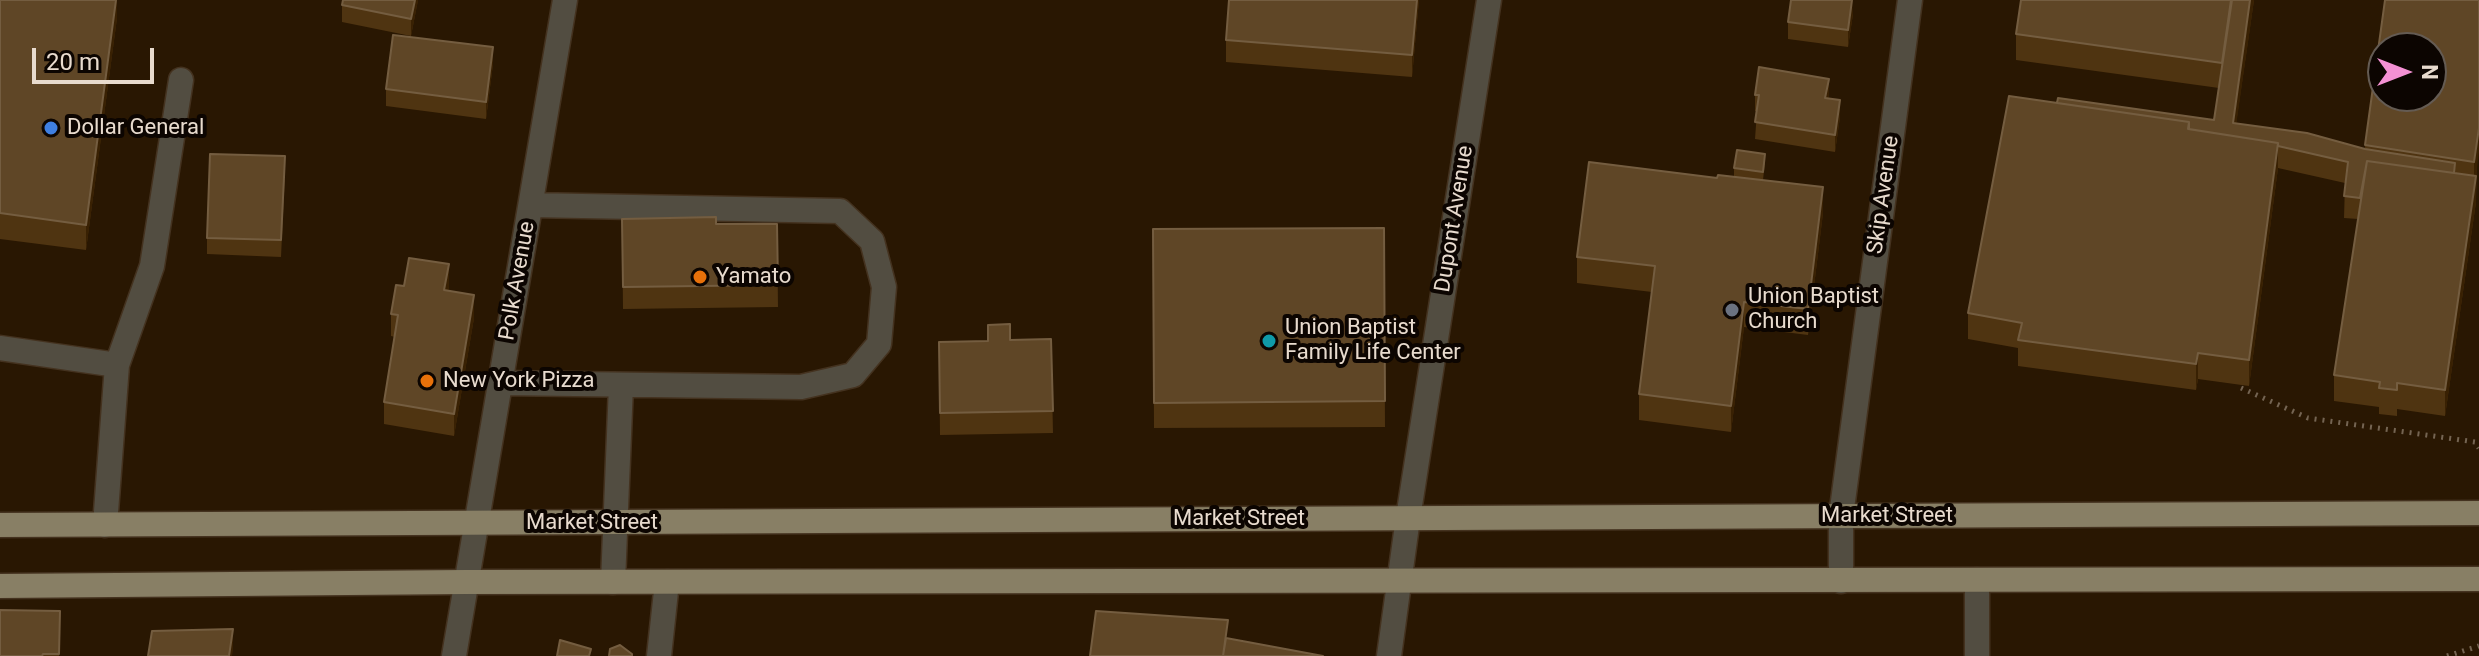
<!DOCTYPE html>
<style>
body{margin:0}
#map{position:relative;width:2479px;height:656px;overflow:hidden;background:#291702;font-family:Roboto,sans-serif}
canvas{display:block}
.north{position:absolute;left:2367px;top:32px;width:80px;height:80px;box-sizing:border-box;background:#0c0501;border:2px solid #645b53;border-radius:50%;rotate:90deg;font-size:22px;font-weight:700;line-height:32px;text-align:center;color:#e8dbce}
.north::after{content:'';display:block;margin:auto;width:28px;height:36px;background:#f491d4;clip-path:polygon(50% 0,100% 100%,50% 72%,0 100%)}
.scale{position:absolute;left:32px;top:48px;width:122px;height:36px;box-sizing:border-box;border:4px solid #e8dbce;border-top:0;padding-left:10px;font-size:24px;line-height:28px;white-space:nowrap;color:#e8dbce;-webkit-text-stroke:6px #0c0501;paint-order:stroke}
</style>
<div id="map">
<canvas width="2479" height="656"></canvas>
<div class="north">N</div>
<div class="scale">20 m</div>
</div>
<script>
const ctx = document.querySelector('canvas').getContext('2d');
ctx.lineJoin = 'round';
function strokePath(path, color, width, dash) { ctx.strokeStyle = color; ctx.lineWidth = width; ctx.lineCap = dash ? 'butt' : 'round'; ctx.setLineDash(dash || []); ctx.stroke(path); }
function fillPath(path, color) { ctx.fillStyle = color; ctx.fill(path, 'evenodd'); }
function write(font, color, halo, rows, align = 'center') {
  ctx.font = font + ' Roboto,sans-serif'; ctx.lineWidth = 8; ctx.setLineDash([]); ctx.textBaseline = 'middle'; ctx.strokeStyle = halo; ctx.fillStyle = color; for (const [text, x, y, turn = 0] of rows) {
    ctx.save(); ctx.translate(x, y); ctx.rotate((+turn || 0) * Math.PI / 180); ctx.textAlign = isNaN(turn) ? turn : align; if (halo) ctx.strokeText(text, 0, 0); ctx.fillText(text, 0, 0); ctx.restore();
  }
}
const path = new Path2D(`
 M2241,388L2308,418L2475,442L2479,448
 M2447,656L2479,646`);
const minor = new Path2D(`
 M0,348L117,365L105,525
 M117,365L152,266L181,80
 M500,383L801,387L853,375L879,344L884,287L872,241L840,211L531,205
 M1977,580V656
 M1841,581V516L1910,0
 M613,582L621,385
 M454,656L565,0
 M659,656L667,582
 M1389,656L1408,518L1489,0`);
const major = new Path2D(`
 M0,525L2479,513
 M0,586L465,582L2479,579`);
const wall = new Path2D(`
 M0,0H117V18L86,250L0,239Z
 M418,0L411,36L342,22V5Z
 M1229,0H1419L1412,77L1226,62V40Z
 M2254,0L2236,124L2365,149V145L2479,0L2476,202L2445,416L2397,409V416L2379,414V407L2334,401V375L2358,219L2344,218L2345,183L2278,168L2249,386L2198,379L2196,390L2018,366V348L1968,339V313L2057,103L2214,120L2219,88L2016,60V34Z
 M1853,14L1848,47L1788,39V22Z
 M493,64L486,119L386,106V89Z
 M1755,95H1829L1828,99L1840,117L1835,152L1755,139L1757,111H1755Z
 M1765,162L1763,180L1823,213L1808,335L1744,327L1731,432L1639,420V394L1652,292L1577,283V257L1717,178L1734,177V168Z
 M285,173L281,257L207,254V238Z
 M622,219L716,224H777L778,307L623,309Z
 M1384,228L1385,427L1154,428L1153,229Z
 M404,286H449L448,291L474,318L454,436L384,424V402L395,337L391,336V314Z
 M1051,339L1053,433L940,435L939,342Z
 M60,611L59,656H0Z`);
const shadedWall = new Path2D(`
 M116,0H117V18L86,250V225Z
 M415,0H418L411,36V19Z
 M1417,0H1419L1412,77V55Z
 M1852,0L1853,14L1848,47V30Z
 M2250,0H2254L2234,140L2233,123Z
 M493,47V64L486,119V102Z
 M1829,79V95L1825,115V98Z
 M1840,100V117L1835,152V135Z
 M2479,128V153L2474,188V162Z
 M2278,143V168L2249,386V360Z
 M2476,176V202L2445,416V390Z
 M1823,187V213L1808,335V309Z
 M449,264V286L444,312V290Z
 M474,295V318L454,436V414Z
 M1744,302V327L1731,432V406Z
 M2198,353V379L2196,390V364Z
 M233,629V651L232,656H229Z`);
const building = new Path2D(`
 M0,0H116L86,225L0,213Z
 M343,0H415L411,19L342,5Z
 M1229,0H1417L1412,55L1226,40Z
 M1791,0H1852L1848,30L1788,22Z
 M2021,0H2231L2222,63L2016,34Z
 M2232,0H2250L2233,123L2307,133L2365,149L2455,163L2454,173L2367,161L2360,198L2344,196L2348,162L2278,146V143L2189,129V122L2057,103L2058,98L2214,120Z
 M2385,0H2479V128L2474,162L2365,145ZM2383,48H2431V96H2383Z
 M393,35L493,47L486,102L386,89Z
 M1759,67L1829,79L1825,98L1840,100L1835,135L1755,122L1759,95H1755Z
 M2009,96L2189,122L2188,129L2278,143L2249,360L2198,353L2196,364L2018,340L2022,323L1968,313Z
 M1737,150L1765,154L1763,172L1734,168Z
 M210,154L285,156L281,240L207,238Z
 M2367,161L2476,176L2445,390L2397,383V390L2379,388L2380,382L2334,375Z
 M1589,162L1717,178L1718,175L1823,187L1808,309L1744,302L1731,406L1639,394L1655,266L1577,257Z
 M716,217V224H777L778,285L623,287L622,219Z
 M1384,228L1385,401L1154,403L1153,229Z
 M409,258L449,264L444,290L474,295L454,414L384,402L398,315L391,314L396,285L404,286Z
 M1010,324V340L1051,339L1053,411L940,413L939,342L988,341V325Z
 M0,610L60,611L59,654H43L42,656H0Z
 M1096,611L1228,620L1223,656H1090Z
 M233,629L229,656H148L152,631Z
 M1226,638L1323,656H1223Z
 M560,640L591,649L589,656H557Z
 M620,645L632,654V656H609L610,649Z`);
const markers = [
 [51,128,8,"#3f7fe0"],
 [700,277,8,"#e8710a"],
 [1732,310,8,"#6b7280"],
 [1269,341,8,"#0f9aa8"],
 [427,381,8,"#e8710a"]
];
const poiNames = [
 ["Dollar General",67,128],
 ["Yamato",716,277],
 ["Union Baptist",1748,297],
 ["Church",1748,322],
 ["Union Baptist",1285,328],
 ["Family Life Center",1285,353],
 ["New York Pizza",443,381]
];
const streetNames = [
 ["Skip Avenue",1884,195,-82],
 ["Dupont Avenue",1455,219,-81],
 ["Polk Avenue",518,281,-80],
 ["Market Street",1887,516],
 ["Market Street",1239,519],
 ["Market Street",592,523]
];
strokePath(minor, '#44321f', 27);
strokePath(major, '#44321f', 27);
strokePath(path, '#746452', 5, [2, 6]);
strokePath(minor, '#524d41', 24);
strokePath(major, '#887f65', 24);
fillPath(wall, '#4f3411');
fillPath(shadedWall, '#392103');
fillPath(building, '#5f4626');
strokePath(building, '#745d40', 2);
for (const [x, y, r, color] of markers) { const dot = new Path2D(); dot.arc(x, y, r, 0, 2 * Math.PI); ctx.fillStyle = color; ctx.fill(dot); strokePath(dot, '#0c0501', 3); }
write('22px', '#e8dbce', '#0c0501', poiNames, 'left');
write('22px', '#e8dbce', '#0c0501', streetNames);
</script>
